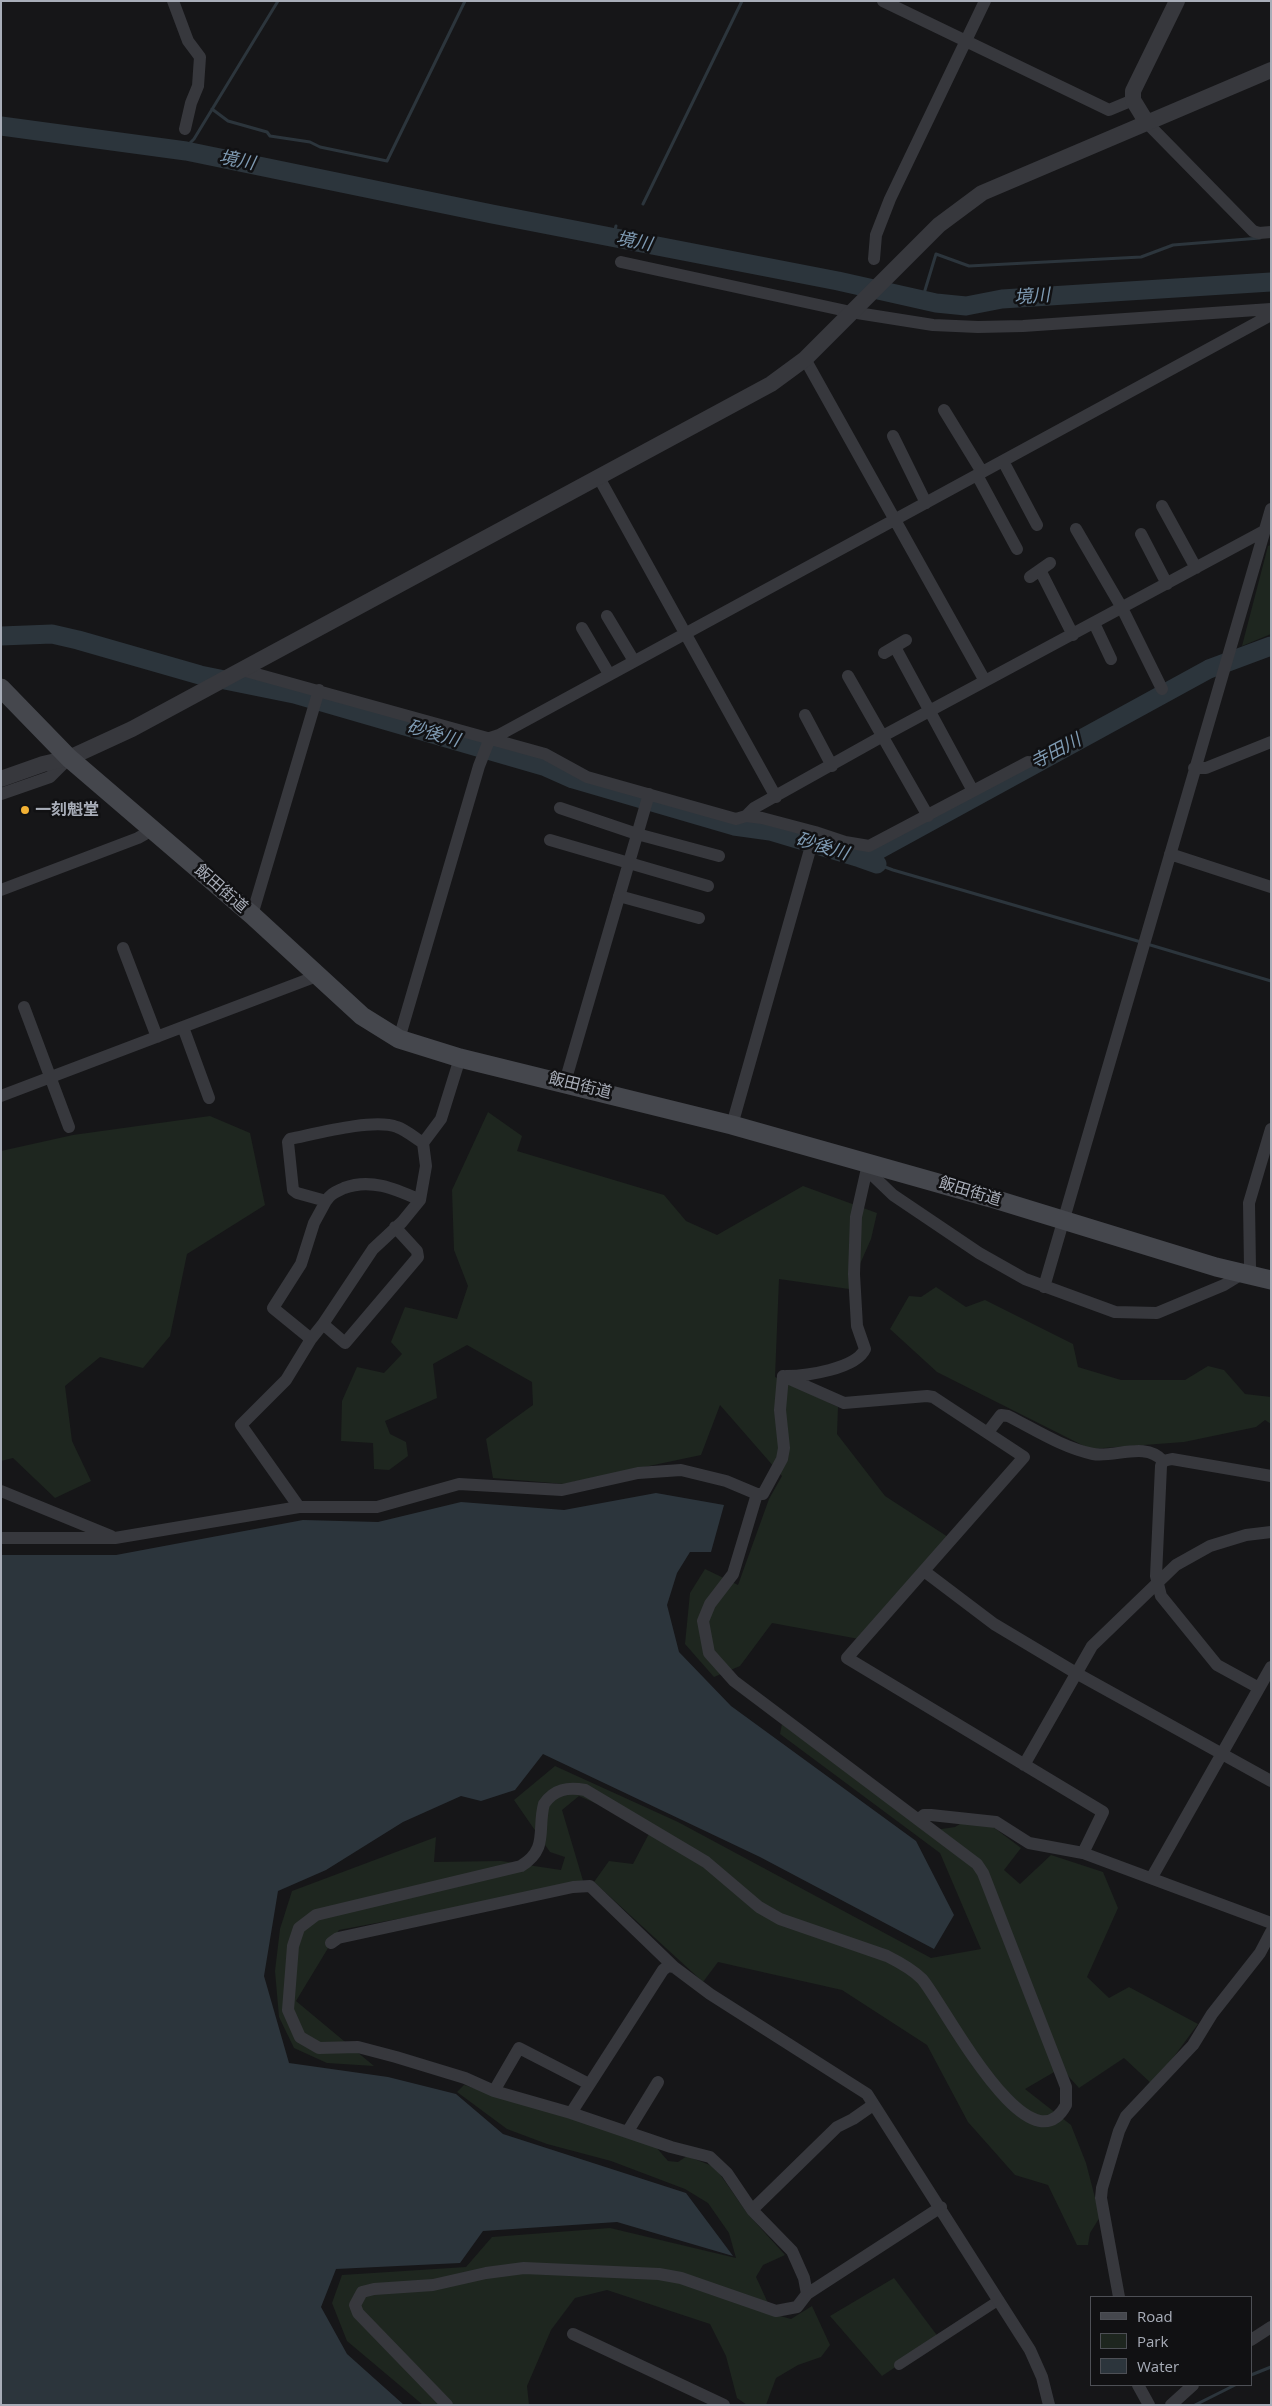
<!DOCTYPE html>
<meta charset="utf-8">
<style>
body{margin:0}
#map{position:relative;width:1272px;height:2406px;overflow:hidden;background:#161618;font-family:"Open Sans",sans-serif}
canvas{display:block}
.frame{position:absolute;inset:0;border:2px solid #a8adb8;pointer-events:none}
.legend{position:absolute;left:1090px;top:2296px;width:162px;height:90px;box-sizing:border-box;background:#111113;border:1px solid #4d4f55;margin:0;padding:6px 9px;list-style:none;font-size:15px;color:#a8adb8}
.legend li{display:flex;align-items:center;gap:10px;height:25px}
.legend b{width:25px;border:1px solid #4d4f55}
</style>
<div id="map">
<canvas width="1272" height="2406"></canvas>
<div class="frame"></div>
<ul class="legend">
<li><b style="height:6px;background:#45474d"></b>Road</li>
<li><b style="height:14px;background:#1e261f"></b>Park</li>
<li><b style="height:14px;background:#2c353c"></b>Water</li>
</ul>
</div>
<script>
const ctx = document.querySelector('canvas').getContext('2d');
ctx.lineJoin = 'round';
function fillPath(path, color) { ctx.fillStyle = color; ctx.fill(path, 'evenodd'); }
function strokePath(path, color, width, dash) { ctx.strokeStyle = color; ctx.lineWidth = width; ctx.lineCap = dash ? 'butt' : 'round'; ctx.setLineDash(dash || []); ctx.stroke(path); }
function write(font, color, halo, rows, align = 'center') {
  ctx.font = font + ' "Open Sans","Noto Sans JP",sans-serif'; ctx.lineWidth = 5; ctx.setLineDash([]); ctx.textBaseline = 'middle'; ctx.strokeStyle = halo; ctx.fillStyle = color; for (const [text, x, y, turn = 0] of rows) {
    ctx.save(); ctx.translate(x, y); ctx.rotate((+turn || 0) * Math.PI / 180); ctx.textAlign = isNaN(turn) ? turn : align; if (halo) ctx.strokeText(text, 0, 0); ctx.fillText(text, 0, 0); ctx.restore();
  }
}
const green = new Path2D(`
 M1271,545V634L1242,646L1268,546Z
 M488,1112L522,1136L517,1151L664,1195L686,1221L717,1235L803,1186L877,1213L871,1239L849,1289L779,1279L775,1377L838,1407L837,1434L885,1496L948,1537L859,1639L772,1623L740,1666L714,1677L685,1644L690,1593L705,1569L738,1585L769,1499L782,1476L720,1405L701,1455L564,1484L493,1478L486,1439L533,1405L532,1382L467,1345L433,1364L437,1398L385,1421L390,1434L406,1442L408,1456L389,1470L374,1469L373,1443L341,1441L342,1401L357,1367L384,1373L402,1354L391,1342L405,1307L457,1319L468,1286L454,1250L452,1190Z
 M210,1116L250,1133L265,1205L187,1254L170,1336L143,1368L100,1357L65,1386L72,1441L91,1481L55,1498L13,1458L1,1461V1151L73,1135Z
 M936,1287L966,1307L985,1300L1073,1344L1078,1367L1121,1380H1185L1208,1366L1224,1370L1245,1394L1271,1397V1424L1265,1420L1256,1427L1184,1442L1090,1449L937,1372L890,1329L909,1296L921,1297Z
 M782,1724L928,1831L955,1827L976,1814L1021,1848L1004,1870L1020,1884L1051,1855L1103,1872L1118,1908L1087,1977L1109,1998L1129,1987L1198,2024L1153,2085L1124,2058L1079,2088L1061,2068L1025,2089L1071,2125L1086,2163L1100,2217L1090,2233L1088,2245H1077L1048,2185L1015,2175L968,2122L927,2045L842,1990L718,1962L703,1982L594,1882L609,1861L633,1864L652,1828L579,1796L562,1810L584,1884L339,1930L296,2001L374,2066L327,2063L294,2048L279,2017L275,1971L280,1929L292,1891L436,1837L434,1862L501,1861L561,1870L565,1857L550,1852L514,1800L555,1766L678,1822L931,1958L981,1949L940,1853L780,1734Z
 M464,2085L571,2117L655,2146L668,2161L678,2162L687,2156L715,2167L747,2213L785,2255L763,2265L756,2277L773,2314L791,2319L812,2306L830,2345L821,2357L798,2365L776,2378L766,2405H747L737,2398L726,2356L710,2324L607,2290L575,2298L551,2330L527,2386L529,2405H423L347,2341L332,2303L342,2275L466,2267L492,2237L610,2228L736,2258L729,2233L708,2203L685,2189L611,2161L547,2144L507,2129L457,2092Z
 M894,2278L939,2338L882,2376L830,2316Z`);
const water = new Path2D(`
 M656,1493L724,1505L711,1552H690L677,1573L667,1605L679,1652L731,1706L916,1841L954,1915L934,1949L760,1857L543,1754L515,1790L481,1801L461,1796L403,1822L326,1870L278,1891L264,1976L289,2063L388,2077L456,2094L503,2134L686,2193L733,2256L617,2222L483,2231L460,2263L336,2269L321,2307L347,2354L404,2405H1V1555H116L303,1520L378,1522L461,1502L564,1510Z`);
const stream = new Path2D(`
 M212,109L228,121L267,132L270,136L310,142L320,147L387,161L465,1
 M183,150L194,139L278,1
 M643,204L742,1
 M613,237L616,226
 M922,300L936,254L969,266L1141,257L1173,245L1260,238
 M877,864L893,870L1141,942
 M1147,944L1271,981
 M1251,2375L1271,2367
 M1195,2405L1235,2385`);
const river = new Path2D(`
 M1,126L186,151L492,214L838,281L936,303L966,306L1002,299L1271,282
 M1,636L52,634L78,640L200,675L294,694L546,767L573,779L734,826L770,831L860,858
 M877,864L860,858L871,854L1209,669L1271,646`);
const pedestrian = new Path2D(`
 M899,2365L999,2300`);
const minor = new Path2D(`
 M173,1L188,41L200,57L198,86L191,103L185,129
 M883,1L1109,110L1133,100
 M1147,123L1253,231L1259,233L1271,232
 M874,259L876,235L890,199L985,1
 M621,262L851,312L933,325L978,327L1023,326L1271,309
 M805,359L985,681
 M944,410L982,472
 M893,436L926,503
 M1003,461L1037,525
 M977,475L1017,549
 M598,476L776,797
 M1162,506L1196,568
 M1076,529L1122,608L1162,689
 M1141,534L1167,584
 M1040,570L1073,635
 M1030,577L1050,563
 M607,616L634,661
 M1094,623L1111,659
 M582,628L609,674
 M895,647L973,791
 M884,653L906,640
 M242,670L545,754L587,777L736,819L746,816
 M848,676L928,816
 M805,715L832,766
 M1194,768H1206L1271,742
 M1,794L50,777L69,758
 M560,808L637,834L719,856
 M815,832L845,842L869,846L1028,762
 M550,840L708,886
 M1170,854L1271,887
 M1,890L138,838L152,830
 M619,896L699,918
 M252,915L319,690
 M123,948L157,1037
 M24,1007L69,1127
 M183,1027L209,1098
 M399,1039L479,766L490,738L499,735L1271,315
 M565,1082L649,794
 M1,1096L317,976
 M732,1125L815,832L762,818L746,816L754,808L881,737L1264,531
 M423,1143L441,1119L460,1058
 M867,1170L893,1195L979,1253L1025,1279L1115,1312L1157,1313L1224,1285L1242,1274
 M1248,1275L1250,1268L1249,1203L1271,1129
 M1044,1287L1271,509
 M323,1324L345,1343L418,1257L417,1251L395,1227
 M311,1339L273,1308L301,1264L314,1223L326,1201
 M783,1376L844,1403L927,1396L933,1397L1024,1457L847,1658L1103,1812L1083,1853
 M786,1376C806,1376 856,1369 865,1349L857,1326L854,1274L856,1217L868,1164
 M988,1432L1001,1415L1008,1416C1034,1429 1063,1448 1093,1454C1114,1458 1146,1441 1163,1461L1161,1466L1156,1576L1161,1596L1217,1665L1259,1688
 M1163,1461L1172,1459L1271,1476
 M1,1491L111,1536
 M299,1507L241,1425L286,1380L311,1339L323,1324L373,1249L402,1222L420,1200L426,1166L423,1143C415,1138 406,1130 397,1127C373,1118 315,1134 290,1139L288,1142L293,1190L297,1193L326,1201C331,1193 336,1192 344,1188C371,1178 395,1189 420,1200
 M1,1538H115L299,1507H377L459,1484L562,1490L638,1473L681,1470L726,1481L757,1494H763L782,1459L784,1448L780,1410L783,1376
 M924,1571L994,1624L1076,1673L1271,1781
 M1024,1765L1092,1646L1176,1565L1210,1546L1246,1535L1271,1532
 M919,1819L924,1815H931L996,1822L1029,1843L1083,1853L1271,1923
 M1152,1877L1271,1667
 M331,1943L338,1938L573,1887L590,1886L674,1967L710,1994L867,2094L1030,2350L1042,2377L1049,2405
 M494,2091L519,2048L589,2084
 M571,2113L663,1970L668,1966L674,1967
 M628,2131L658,2082
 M752,2210L837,2127L853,2119L873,2105
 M807,2294L941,2207
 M1119,2297L1101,2198L1102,2188L1119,2131L1126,2116L1193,2045L1212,2014L1260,1953L1271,1932
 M573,2334L724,2405
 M1251,2340L1271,2327
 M1138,2385L1149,2405
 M447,2405L358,2313L355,2305L362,2292L374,2289L433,2285L486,2273L524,2268L659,2274L681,2278L776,2311L797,2307L807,2294L804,2278L792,2251L752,2210L727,2173L710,2157L671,2147L571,2113L494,2091L465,2078L396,2057L358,2047L319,2048L300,2037L288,2010L293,1946L299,1928L316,1915L521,1866C549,1849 537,1829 544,1804C554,1789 568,1787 585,1790L706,1862L759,1907L780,1919L887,1956C899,1962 912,1969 922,1979C943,2003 1029,2174 1066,2105V2087L983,1873L977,1864L734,1681L709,1653L703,1621L710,1604L733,1574L757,1494
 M1171,2405L1193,2385`);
const tertiary = new Path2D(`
 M1147,123L1133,100V91L1177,1
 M1,779L43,764L69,758L132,729L771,384L805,359L939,225L982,193L1271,70`);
const secondary = new Path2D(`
 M1,688L69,758L252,915L362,1016L399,1039L460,1058L732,1125L991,1198L1216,1267L1271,1280`);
const markers = [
 [25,810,5,"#f2b134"]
];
const poiNames = [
 ["一刻魁堂",35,810]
];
const streetNames = [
 ["飯田街道",221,889,41],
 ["飯田街道",580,1086,14],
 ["飯田街道",970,1192,17]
];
const waterNames = [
 ["境川",237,161,11],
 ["境川",634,242,11],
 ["境川",1032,297,-4],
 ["砂後川",433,734,16],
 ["寺田川",1056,752,-28],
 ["砂後川",822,847,17]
];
fillPath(green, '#1e261f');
fillPath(water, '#2c353c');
strokePath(stream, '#2c353c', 3);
strokePath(river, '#2c353c', 19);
strokePath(pedestrian, '#37383d', 10);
strokePath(minor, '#37383d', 12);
strokePath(tertiary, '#37383d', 16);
strokePath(secondary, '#45474d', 19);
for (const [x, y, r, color] of markers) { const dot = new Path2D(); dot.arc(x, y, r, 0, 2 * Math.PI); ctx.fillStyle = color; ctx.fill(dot); strokePath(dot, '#111113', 2); }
write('bold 16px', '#a8adb8', '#111113', poiNames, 'left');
write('16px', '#a8adb8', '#111113', streetNames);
write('italic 18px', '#7f9bb3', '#111113', waterNames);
</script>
